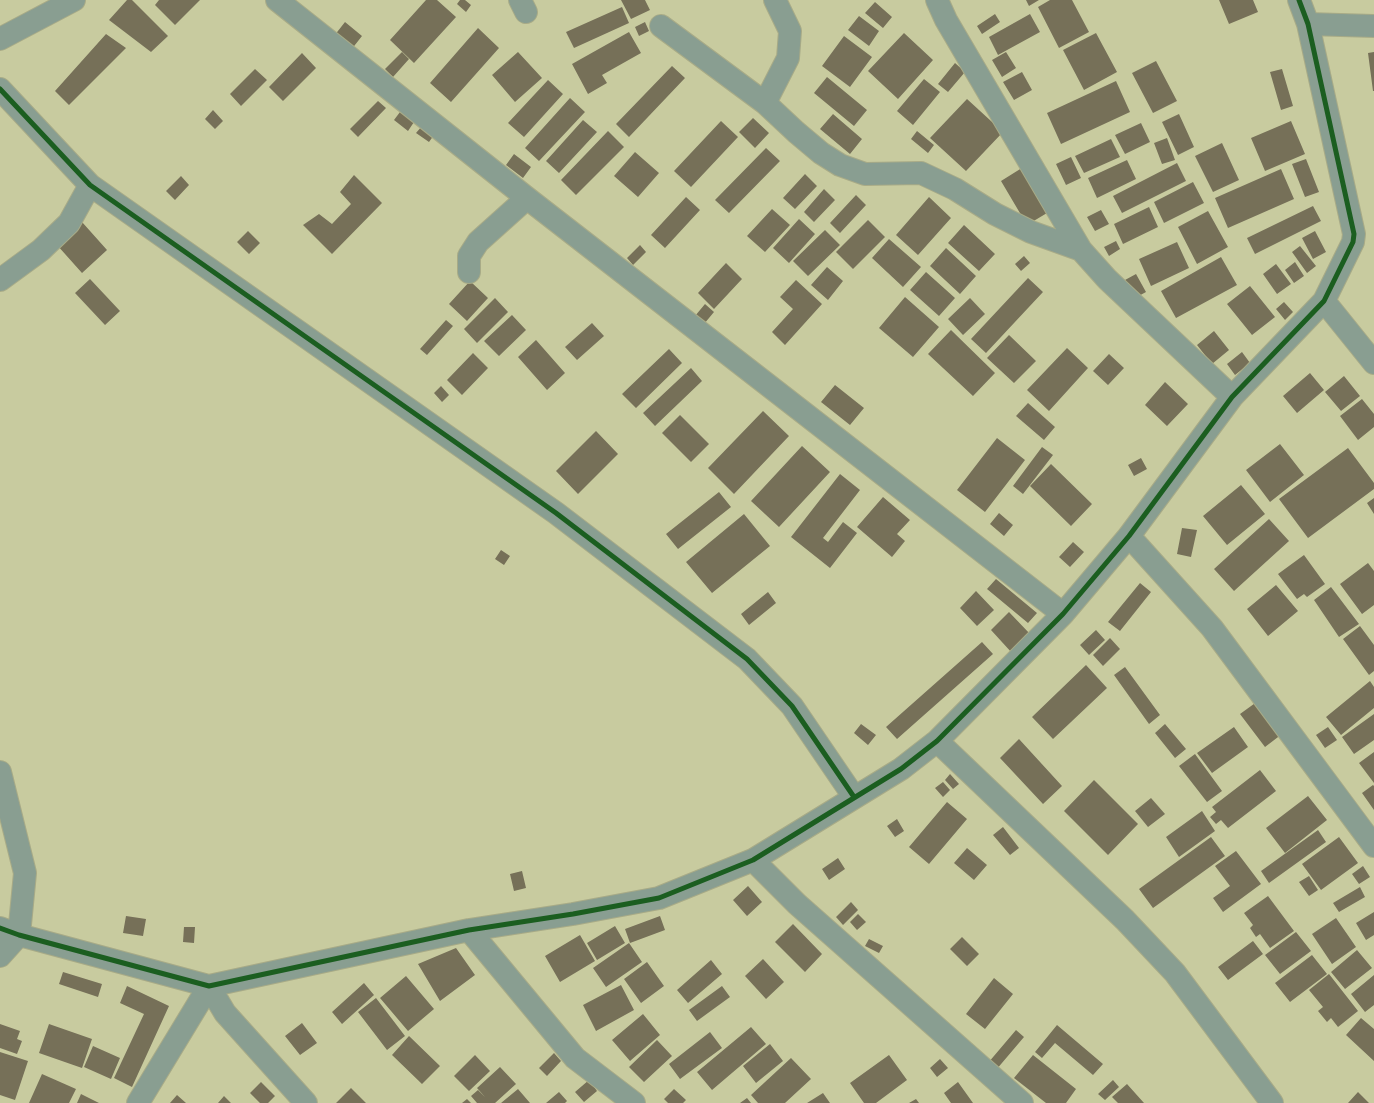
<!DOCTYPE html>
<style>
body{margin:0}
canvas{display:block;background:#c8cb9f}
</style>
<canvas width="1374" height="1103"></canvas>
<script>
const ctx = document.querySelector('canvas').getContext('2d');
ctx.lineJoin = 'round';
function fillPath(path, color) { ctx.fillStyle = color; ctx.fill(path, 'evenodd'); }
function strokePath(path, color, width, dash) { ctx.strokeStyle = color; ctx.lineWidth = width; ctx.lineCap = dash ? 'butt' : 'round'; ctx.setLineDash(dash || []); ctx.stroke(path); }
const building = new Path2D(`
 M127,0H132L168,36L151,52L109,20Z
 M159,0H200L175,25L155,5Z
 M426,0H437L456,17L414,63L390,40Z
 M460,0H465L471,5L466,12L457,4Z
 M621,0H645L650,10L631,19Z
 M1026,0H1039L1029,6Z
 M1050,0H1072L1089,32L1059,48L1038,7Z
 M1219,0H1253L1258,12L1229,24Z
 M875,2L892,17L883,28L865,13Z
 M622,7L629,23L574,48L566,32Z
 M995,14L1000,22L982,34L977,26Z
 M1030,14L1040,32L998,55L989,37Z
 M859,16L879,31L869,46L848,30Z
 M345,22L362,36L351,50L334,36Z
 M645,22L649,31L639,36L635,27Z
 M478,28L499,48L451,102L430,83Z
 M629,32L641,53L602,75L607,83L588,94L572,64Z
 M904,33L933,60L898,99L868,71Z
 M1096,33L1117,72L1084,90L1063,50Z
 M106,34L126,48L69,105L55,91Z
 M844,36L872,57L850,87L822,66Z
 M402,52L409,59L393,77L385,69Z
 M518,52L542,78L515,102L492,75Z
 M1006,52L1016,68L1002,77L992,60Z
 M1374,52V91H1373L1368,53Z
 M302,53L316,68L283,101L269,87Z
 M1156,61L1177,101L1153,113L1132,73Z
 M955,63L965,72L948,92L938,84Z
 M672,66L685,78L629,137L616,124Z
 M255,69L267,80L241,106L230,94Z
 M1282,69L1293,106L1281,110L1270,72Z
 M1022,72L1032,90L1014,100L1003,82Z
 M827,77L867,110L854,126L814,93Z
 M924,79L940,92L913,125L897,111Z
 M548,80L563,94L524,137L508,123Z
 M1116,81L1130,112L1061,144L1047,113Z
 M570,98L585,112L539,161L525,148Z
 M967,99L1003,132L966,171L930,138Z
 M378,101L386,108L358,137L350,129Z
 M213,110L223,121L215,129L205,119Z
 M400,112L414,122L408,131L394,120Z
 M833,114L862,139L850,154L820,129Z
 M1179,114L1194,147L1178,155L1162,122Z
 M753,118L769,133L755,148L739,132Z
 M583,120L597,132L559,173L546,161Z
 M721,121L738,137L691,187L674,171Z
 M1291,121L1305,154L1265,171L1251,138Z
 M1141,123L1150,142L1125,154L1115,135Z
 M422,126L434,135L429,142L416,133Z
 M608,131L624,147L576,195L561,180Z
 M917,131L934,145L928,153L911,139Z
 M1167,138L1175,160L1162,164L1154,143Z
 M1111,139L1120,157L1084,173L1075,156Z
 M1222,143L1239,180L1213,192L1195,156Z
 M766,148L780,161L729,213L715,200Z
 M635,152L659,173L638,197L614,176Z
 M514,154L531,167L523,178L506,165Z
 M1071,157L1081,178L1066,185L1056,164Z
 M1306,159L1319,192L1305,197L1292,164Z
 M1127,160L1136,179L1097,198L1088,178Z
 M1177,163L1186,181L1122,213L1113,196Z
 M1025,166L1052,210L1027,225L1001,181Z
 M1281,169L1294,199L1228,228L1215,198Z
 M805,174L817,186L795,209L783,198Z
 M354,175L382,203L332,254L303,225L319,214L332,224L351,204L340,192Z
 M181,176L189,185L175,200L166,191Z
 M1193,182L1204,203L1164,223L1154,202Z
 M824,189L835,200L814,222L804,212Z
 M856,195L866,205L840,233L830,223Z
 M686,197L700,210L665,248L651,235Z
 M929,197L951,218L918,255L896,235Z
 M1313,206L1321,221L1255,254L1247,238Z
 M1149,207L1158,227L1123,244L1114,224Z
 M772,209L790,225L765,252L747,236Z
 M1101,210L1109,224L1095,231L1087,217Z
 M1208,211L1228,247L1197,264L1178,227Z
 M799,219L815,234L789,263L773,248Z
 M868,220L885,237L853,269L836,252Z
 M82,222L107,250L82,273L57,245Z
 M964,225L995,254L979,271L948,243Z
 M825,230L840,245L808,276L793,261Z
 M248,231L260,243L249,254L237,242Z
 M1315,231L1326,252L1313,259L1302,238Z
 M889,239L921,267L903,287L872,258Z
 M1116,241L1120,249L1109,256L1104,247Z
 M1177,242L1189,268L1151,286L1139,259Z
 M640,245L646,252L633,265L627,258Z
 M1300,246L1316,266L1307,273L1292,252Z
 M946,248L976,276L960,294L930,266Z
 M1024,256L1030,263L1021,271L1015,264Z
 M1221,257L1237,285L1176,318L1161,291Z
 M1295,262L1304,276L1294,283L1285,270Z
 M726,263L742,279L714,309L698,293Z
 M1276,264L1291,284L1277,294L1263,274Z
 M827,267L843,281L828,300L811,285Z
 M926,272L955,298L939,316L910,290Z
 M1136,274L1146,292L1135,298L1125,280Z
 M1028,278L1043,292L986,353L971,339Z
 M90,279L120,311L105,325L75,293Z
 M796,280L822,304L785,345L772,332L793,309L780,297Z
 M470,281L488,298L467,321L449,304Z
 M1250,286L1275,317L1252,335L1227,304Z
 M905,297L939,327L913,357L879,328Z
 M495,298L508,312L477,343L464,329Z
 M970,298L985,314L963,335L948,319Z
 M1284,302L1293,312L1285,320L1276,309Z
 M705,304L714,312L704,324L695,316Z
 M512,315L526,330L499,356L484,341Z
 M446,320L453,326L427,355L420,349Z
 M592,323L604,336L577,360L565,347Z
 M951,330L995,373L973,396L928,354Z
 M1214,331L1229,350L1212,364L1197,345Z
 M1009,335L1036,361L1014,383L987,358Z
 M536,340L565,373L547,390L518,357Z
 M1067,348L1088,368L1049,411L1027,390Z
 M669,349L682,363L636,408L622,394Z
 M1242,352L1250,363L1235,375L1227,364Z
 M473,353L488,368L462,395L447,380Z
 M1109,354L1124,368L1108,385L1093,371Z
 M691,368L702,381L655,426L643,413Z
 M1310,373L1324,390L1297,413L1283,396Z
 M1344,376L1360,396L1341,411L1325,392Z
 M1165,382L1188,404L1167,426L1145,405Z
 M835,385L864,408L850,425L821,402Z
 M441,386L449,395L442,402L434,393Z
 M1362,399L1374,414V427L1358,440L1340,416Z
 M1028,403L1055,427L1044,440L1016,416Z
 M763,411L789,436L734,494L708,468Z
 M680,415L709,444L691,462L662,433Z
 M596,431L618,454L578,494L556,471Z
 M997,438L1025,460L985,512L957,490Z
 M1280,444L1304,475L1270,502L1246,470Z
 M802,446L830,472L779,527L751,501Z
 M1042,447L1053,455L1023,494L1013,486Z
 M1348,448L1374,483V489L1308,538L1279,499Z
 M1141,458L1147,469L1134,476L1128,465Z
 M1051,464L1092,504L1071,526L1030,486Z
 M840,474L860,490L823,538L828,542L843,522L857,533L830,568L791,537Z
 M1241,485L1265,514L1227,545L1203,516Z
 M719,492L731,507L678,549L666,534Z
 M883,497L910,520L897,534L905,541L892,557L857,527Z
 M1374,498V514L1367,503Z
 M999,513L1013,525L1004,536L990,524Z
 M744,514L770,546L712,593L686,562Z
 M1269,519L1289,541L1234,591L1214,569Z
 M1182,528L1197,530L1191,557L1177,554Z
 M1073,542L1084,552L1070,567L1059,557Z
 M501,550L510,556L504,565L495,559Z
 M1304,555L1325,584L1307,597L1304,594L1297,599L1278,574Z
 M1368,563L1374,571V605L1362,614L1340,584Z
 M996,579L1037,613L1028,623L987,589Z
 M1140,583L1151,592L1120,631L1108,622Z
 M1276,585L1298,611L1268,636L1247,609Z
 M1331,587L1359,624L1339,637L1314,600Z
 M976,591L994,610L977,626L960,608Z
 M768,592L776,603L749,625L741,614Z
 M1009,612L1031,635L1012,653L991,630Z
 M1360,626L1374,645V671L1369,675L1343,639Z
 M1096,630L1105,640L1089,655L1080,645Z
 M1110,638L1120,649L1103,666L1093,655Z
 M982,642L993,654L897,739L886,727Z
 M1086,665L1107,688L1053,739L1032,717Z
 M1125,667L1160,715L1149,724L1114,675Z
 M1370,681L1374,687V708L1341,735L1326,717Z
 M1258,701L1282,734L1265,747L1240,714Z
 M1374,714V740L1354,754L1342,737Z
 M861,724L876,735L868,745L854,733Z
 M1165,724L1186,749L1175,758L1155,733Z
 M1234,727L1248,747L1212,773L1197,753Z
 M1328,727L1337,740L1325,748L1316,735Z
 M1019,739L1062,786L1043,804L1000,758Z
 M1374,752V783L1359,763Z
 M1195,754L1222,791L1207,802L1179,766Z
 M1260,770L1276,791L1228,828L1221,820L1216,824L1210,817L1216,812L1212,807Z
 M950,774L959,784L953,789L945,780Z
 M1094,780L1138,824L1108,855L1064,811Z
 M943,782L950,790L943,797L935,788Z
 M1373,785L1374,786V810L1362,793Z
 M1308,796L1327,820L1285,853L1266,828Z
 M1151,798L1165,814L1148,827L1135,811Z
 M947,802L967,819L929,864L909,847Z
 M1202,811L1215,831L1179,857L1166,837Z
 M897,819L904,831L895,837L887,826Z
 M1003,827L1019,848L1010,855L993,835Z
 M1318,830L1326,842L1269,883L1261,871Z
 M1211,837L1225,856L1153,908L1139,889Z
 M1339,837L1358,863L1321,890L1302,864Z
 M967,848L987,865L974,880L954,863Z
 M1236,851L1261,884L1223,912L1213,898L1230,886L1215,866Z
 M838,858L845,869L829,880L822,869Z
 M1363,866L1370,877L1359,884L1352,874Z
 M522,871L526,888L514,891L510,874Z
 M1309,876L1318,890L1309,896L1299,882Z
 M748,886L762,902L747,916L733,900Z
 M1360,887L1365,897L1339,912L1333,903Z
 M1268,896L1294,931L1270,948L1260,934L1256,937L1250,928L1253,925L1244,913Z
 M851,902L858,910L843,925L836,917Z
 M1374,912V935L1366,940L1356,923Z
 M858,914L866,922L857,930L850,922Z
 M126,916L146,919L143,936L123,933Z
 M660,916L665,930L630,943L625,929Z
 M1336,918L1356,947L1332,964L1312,934Z
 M793,924L822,954L805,972L775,942Z
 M615,926L625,943L597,960L587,943Z
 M184,927H195L194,943L183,942Z
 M1296,932L1311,951L1280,974L1265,955Z
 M580,935L595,961L560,982L545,956Z
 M962,937L979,954L967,966L950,949Z
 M869,939L883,946L879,953L865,946Z
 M1253,941L1263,954L1228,980L1218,967Z
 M629,943L642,962L606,987L593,968Z
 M456,948L475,975L440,1001L418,964Z
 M1357,950L1372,968L1345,989L1331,972Z
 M1312,955L1327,974L1290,1002L1275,983Z
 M763,959L784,982L766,999L745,976Z
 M711,960L722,974L688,1003L677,990Z
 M647,962L664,986L641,1003L624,979Z
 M63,972L102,984L98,997L59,984Z
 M1329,974L1358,1011L1338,1027L1331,1018L1327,1022L1318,1011L1323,1007L1309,990Z
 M1374,975V1005L1365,1012L1351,994Z
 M406,976L434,1009L408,1031L380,998Z
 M994,978L1013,994L985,1029L966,1014Z
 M364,983L374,995L342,1024L332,1012Z
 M621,985L634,1010L596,1031L583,1005Z
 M127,986L169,1006L132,1087L114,1078L144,1014L120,1003Z
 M722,986L730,997L697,1021L689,1010Z
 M376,998L405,1036L387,1050L358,1012Z
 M643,1014L660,1035L630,1061L612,1040Z
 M1361,1018L1374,1029V1061L1346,1035Z
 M302,1023L317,1043L300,1055L285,1036Z
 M0,1024L20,1031L17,1039L22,1041L17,1054L0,1048Z
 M49,1024L92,1039L82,1068L39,1053Z
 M1057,1025L1103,1064L1093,1075L1055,1043L1042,1058L1035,1052Z
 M751,1027L766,1044L712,1090L697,1072Z
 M1016,1030L1024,1037L996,1070L988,1063Z
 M710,1032L722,1048L680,1079L669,1064Z
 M409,1036L440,1066L422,1084L392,1055Z
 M657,1040L672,1056L644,1082L629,1067Z
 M770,1044L783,1061L756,1083L743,1066Z
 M93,1046L120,1058L111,1079L84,1067Z
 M0,1052L28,1061L15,1100L0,1095Z
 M554,1053L561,1061L547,1076L539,1068Z
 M475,1055L490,1071L469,1091L454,1076Z
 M889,1055L907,1080L876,1103H864L850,1083Z
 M1033,1055L1076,1089L1066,1103H1046L1014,1078Z
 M791,1058L811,1079L785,1103H758L751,1095Z
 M940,1059L948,1068L937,1077L930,1068Z
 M500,1067L516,1084L495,1103H477L471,1096L478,1090L485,1097L477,1088Z
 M42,1074L76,1089L69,1103H29Z
 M589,1080L597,1091L584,1102L575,1092Z
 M1113,1080L1119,1087L1105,1100L1098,1094Z
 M261,1082L275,1096L268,1103H260L250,1093Z
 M958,1082L973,1103H951L944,1093Z
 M1127,1084L1144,1103H1118L1112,1097Z
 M351,1088L366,1103H336Z
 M518,1089L530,1103H501Z
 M674,1089L686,1100L683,1103H668L664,1099Z
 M559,1092L567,1101L565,1103H546Z
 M1358,1092L1369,1103H1348Z
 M823,1093L830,1103H807Z
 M81,1094L99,1103H77Z
 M177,1095L186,1103H170Z
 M224,1096L231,1103H218Z
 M747,1098L751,1103H740Z
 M467,1099L471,1103H462Z
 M916,1099L919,1103H909Z`);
const minor = new Path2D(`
 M277,0L527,198L1063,614
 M520,0L526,12
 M937,0L946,20L1081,250L1107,279L1232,397
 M1308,24L1374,26
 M661,26L765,103L796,132L821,153L840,165L865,174L921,173L955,189L995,214L1031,232L1081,250
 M0,39L74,0
 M0,89L90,185L556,513L747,659L792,706L854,797
 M765,103L788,58L790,31L775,0
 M469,272V256L478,242L527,198
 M0,280L41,250L69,223L90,185
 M1324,301L1374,363
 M1129,536L1212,628L1374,846
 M937,741L1125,920L1175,973L1272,1103
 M0,772L25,873L19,935L0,956
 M753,860L797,904L1022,1103
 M0,928L19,935L209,986L469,930L573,914L659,898L753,860L901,769L937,741L1063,614L1129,536L1232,397L1324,301L1353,242L1354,234L1308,24L1299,0
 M469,930L575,1058L634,1103
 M138,1103L209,986L225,1013L306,1103`);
const cycleway = new Path2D(`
 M0,89L90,185L556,513L747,659L792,706L854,797
 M0,928L19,935L209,986L469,930L573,914L659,898L753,860L901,769L937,741L1063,614L1129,536L1232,397L1324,301L1353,242L1354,234L1308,24L1299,0`);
fillPath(building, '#767058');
strokePath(minor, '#a8ab87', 24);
strokePath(minor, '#899e91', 22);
strokePath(cycleway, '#1b5e20', 5);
</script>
